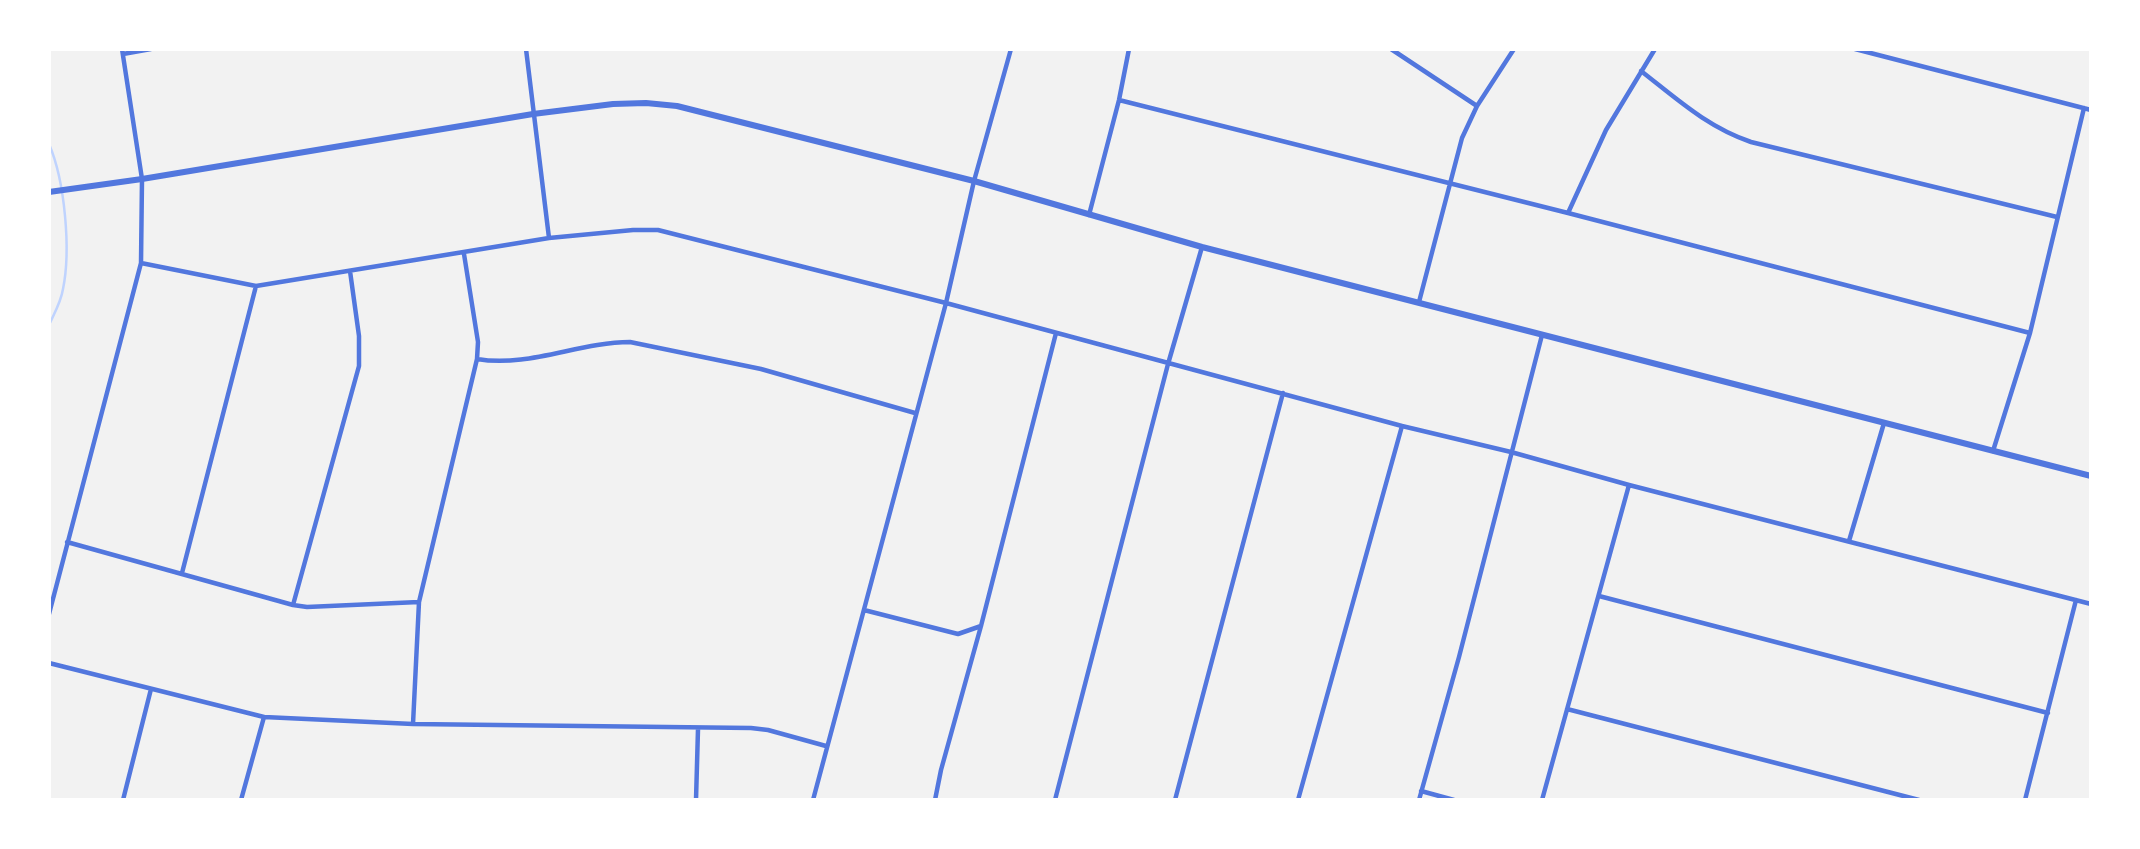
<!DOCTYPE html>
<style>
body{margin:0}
#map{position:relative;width:2140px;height:849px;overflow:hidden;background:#f2f2f2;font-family:"Space Grotesk",sans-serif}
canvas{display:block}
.frame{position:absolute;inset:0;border:51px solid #fff;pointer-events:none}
</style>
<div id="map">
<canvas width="2140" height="849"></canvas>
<div class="frame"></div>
</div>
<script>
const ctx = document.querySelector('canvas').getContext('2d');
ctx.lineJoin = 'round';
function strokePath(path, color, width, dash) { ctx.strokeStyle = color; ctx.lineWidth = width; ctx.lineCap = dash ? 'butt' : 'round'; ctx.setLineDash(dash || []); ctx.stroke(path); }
const stream = new Path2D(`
 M49,144C65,181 71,250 63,289C61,302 54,314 49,325`);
const minor = new Path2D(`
 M526,49L549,238
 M1391,49L1477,106
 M1855,49L2091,110
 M123,54L151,49
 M1641,71C1677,99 1707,127 1751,142L2057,217
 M1119,100L1568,213L2030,333
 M1568,213L1606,130L1655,49
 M1089,215L1119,100L1129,49
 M141,263L256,286L549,238L633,230H658L946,303L1402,426L1511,452L1629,485L2091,604
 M1419,302L1462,138L1477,106L1514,49
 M477,359C528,368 579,342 630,342L761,369L915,413
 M1993,451L2030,333L2084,108
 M1849,541L1884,423
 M67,542L293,605L307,607L419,602
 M182,573L256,286
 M1599,596L2048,713
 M293,605L359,366V336L350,271
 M864,610L958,634L981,626
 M49,614L141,263L142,179L122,49
 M49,663L264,717L413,724L751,728L768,730L826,746
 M1567,709L1919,800
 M413,724L419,602L477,359L478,342L464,254
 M1421,791L1454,800
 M123,800L151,689
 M241,800L264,717
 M696,800L698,729
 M813,800L946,303L974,181L1011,49
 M935,800L941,770L981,626L1056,333
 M1055,800L1168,364L1202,247
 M1175,800L1283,393
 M1298,800L1402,426
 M1419,800L1459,657L1542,335
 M1542,800L1629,485
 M2025,800L2076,600`);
const tertiary = new Path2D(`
 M49,192L142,179L533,114L613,104L646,103L677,106L974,181L1202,247L2091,476`);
strokePath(stream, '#bfd3fe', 2.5);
strokePath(minor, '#5277de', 4.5);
strokePath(tertiary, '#5277de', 6);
</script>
